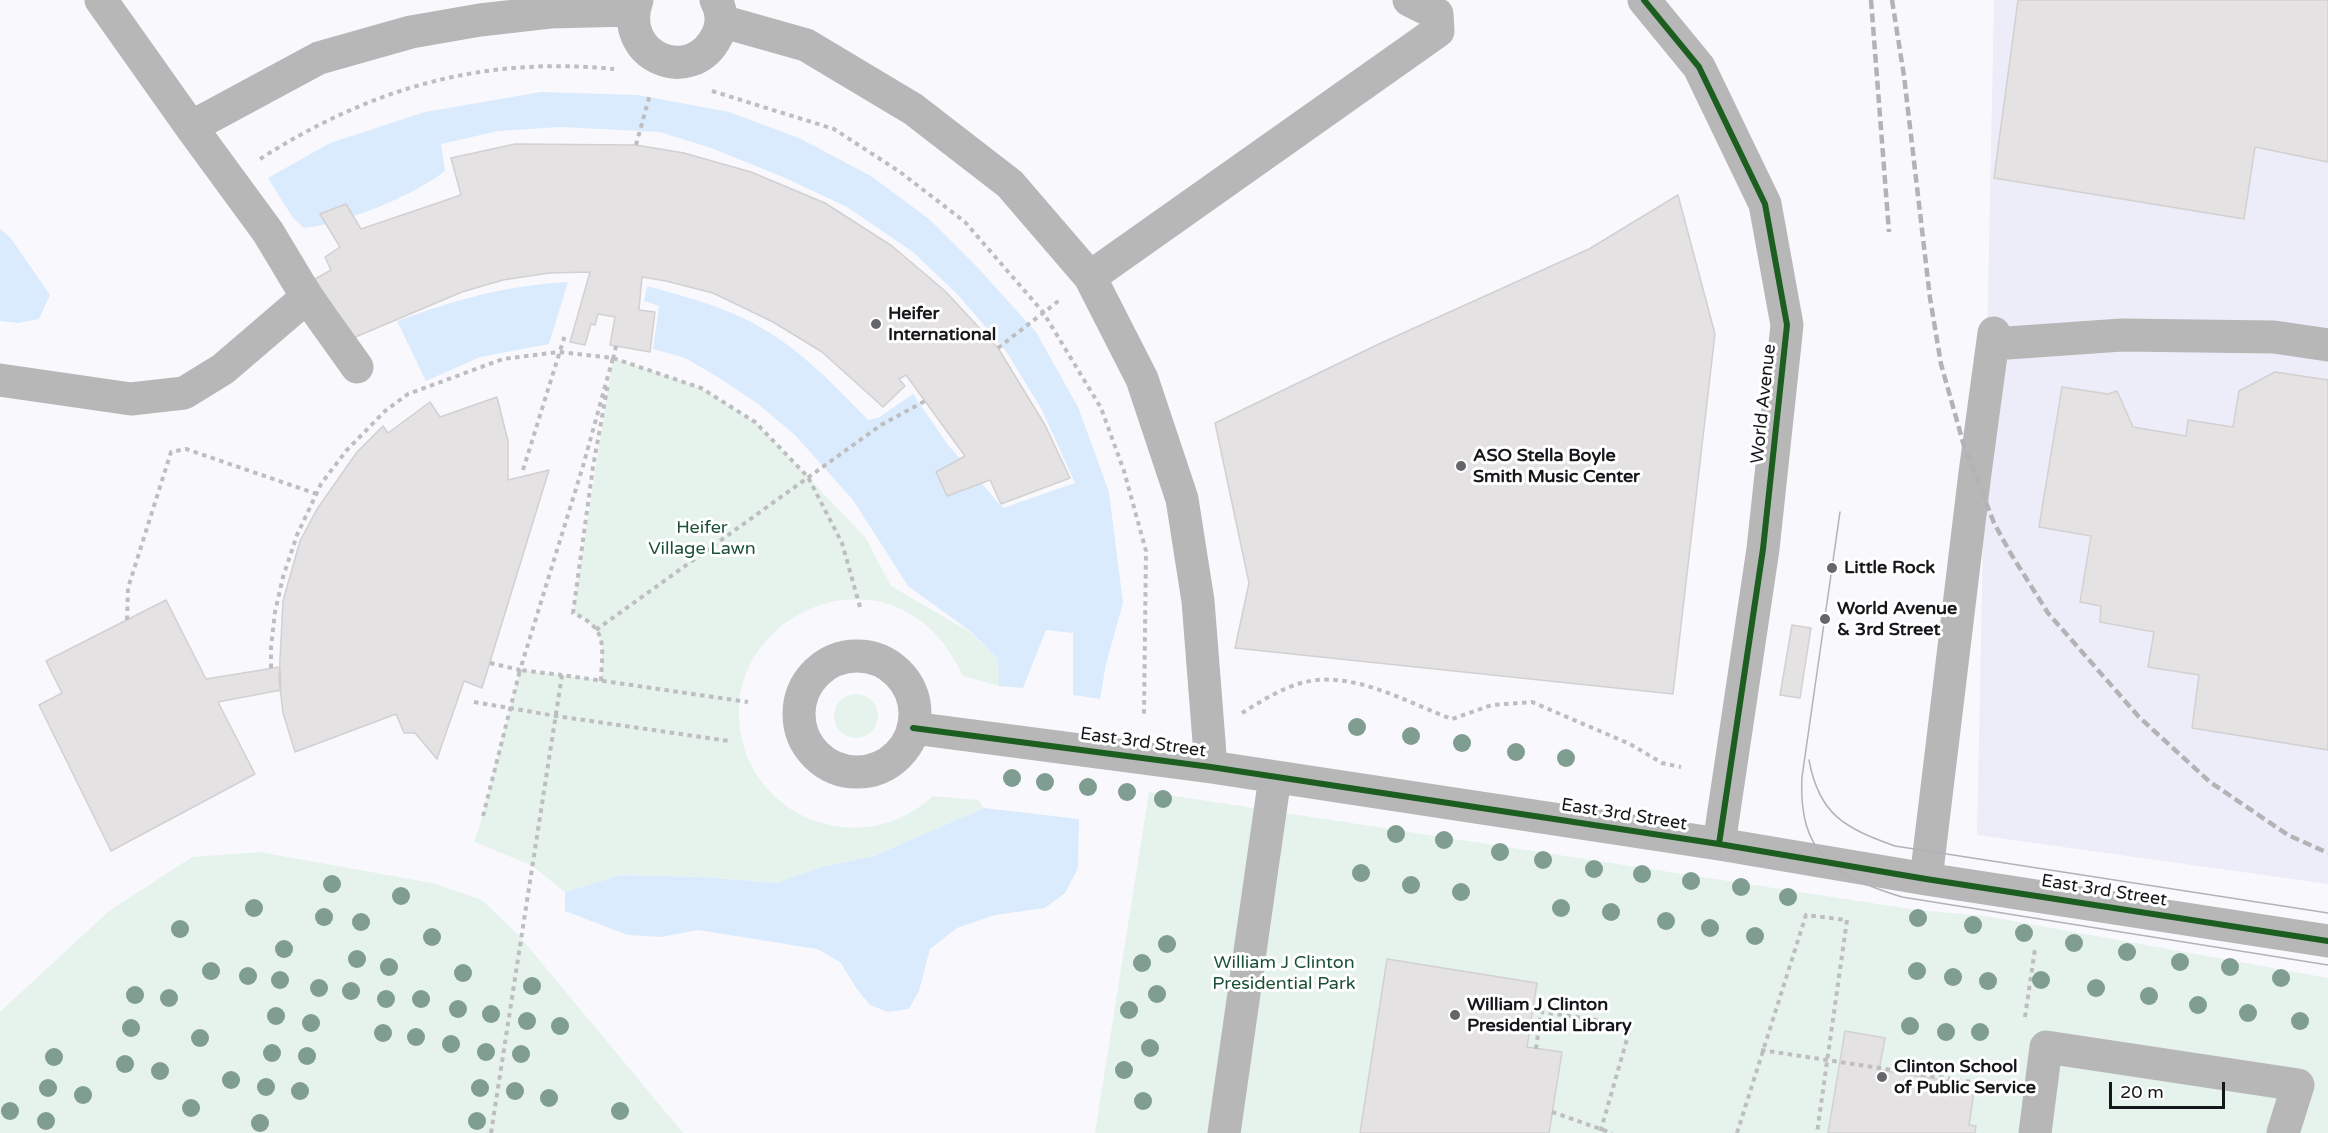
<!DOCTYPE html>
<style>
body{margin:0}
#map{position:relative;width:2328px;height:1133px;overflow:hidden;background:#f9f9fd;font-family:"Varela Round",sans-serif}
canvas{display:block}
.scale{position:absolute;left:2109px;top:1082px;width:116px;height:27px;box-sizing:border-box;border:3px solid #16171a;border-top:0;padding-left:8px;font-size:18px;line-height:21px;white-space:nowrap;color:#16171a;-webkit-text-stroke:4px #fff;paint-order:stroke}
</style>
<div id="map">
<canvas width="2328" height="1133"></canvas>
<div class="scale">20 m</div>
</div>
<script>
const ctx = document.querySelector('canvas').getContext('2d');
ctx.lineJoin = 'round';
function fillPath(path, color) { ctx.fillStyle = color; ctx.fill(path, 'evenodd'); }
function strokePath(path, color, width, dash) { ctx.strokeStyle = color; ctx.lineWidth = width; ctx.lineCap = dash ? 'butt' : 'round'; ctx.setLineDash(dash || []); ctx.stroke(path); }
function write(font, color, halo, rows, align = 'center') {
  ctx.font = font + ' "Varela Round",sans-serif'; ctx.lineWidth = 6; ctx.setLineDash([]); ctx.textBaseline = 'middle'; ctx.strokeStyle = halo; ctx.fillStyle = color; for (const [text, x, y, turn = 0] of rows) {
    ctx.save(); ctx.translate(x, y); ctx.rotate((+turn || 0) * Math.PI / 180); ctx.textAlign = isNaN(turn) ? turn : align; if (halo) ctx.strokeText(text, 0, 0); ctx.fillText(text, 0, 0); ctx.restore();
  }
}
const built = new Path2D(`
 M1994,0H2328V884L1977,835Z`);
const green = new Path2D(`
 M613,358L701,388L755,422L865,537L891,586L970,632L998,659L999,686L963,676C950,649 934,627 907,612C836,574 745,626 739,705C738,726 742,748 752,767C766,792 788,812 816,821C858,836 901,825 933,796L978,800L984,808L874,856L825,866L776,883L703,877L621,875L565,892L531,865L474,842L483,815L520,670L601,680C602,646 608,629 573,613Z
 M834 716a22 22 0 1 1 44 0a22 22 0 1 1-44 0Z
 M1149,792L1917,910L1986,916L2328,978V1133H1095Z
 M260,852L432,883L482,900L521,938L683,1133H0V1012L109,911L192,857Z`);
const water = new Path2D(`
 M541,92L638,95L729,112L799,138L871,176L929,219L979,269L1036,332L1078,407L1109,492L1123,603L1106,664L1100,699L1073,695V633L1046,630L1023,688L999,686L998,659L970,631L908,586L853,500L794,434L758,404L721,379L685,358L653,349L659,306L644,301L647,286C679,295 712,303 743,318C792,341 832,382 868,420L878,418L913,394L948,445L1003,508L1075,483L1042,410L1006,351L959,296L913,252L847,207L783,177L711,148L660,132L560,127L498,131L441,144L445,171C413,196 344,224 304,228L293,218L268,178L330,143L425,112Z
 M0,229L10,237L50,295L39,319L18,323L0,321Z
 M568,282L549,344L480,357L426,381L397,321C455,300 507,285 568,282Z
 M984,808L1079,819L1078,868L1065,893L1045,908L995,915L957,928L930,949L919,991L909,1009L888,1012L870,1005L857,989L840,962L817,949L698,930L661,937L628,935L565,911V892L621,875L703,877L776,883L825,866L874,856Z`);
const building = new Path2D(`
 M2018,0H2328V162L2255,147L2244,219L1994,178Z
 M515,144L636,145L684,153L751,172L825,203L892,246L945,291L998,348L1045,425L1070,478L1001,504L990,480L947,496L936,472L965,456L906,375L899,379L905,386L883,407L822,352L773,322L713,293L666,281L642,277L639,310L655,312L650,352L610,345L615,317L598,314L595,325L591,324L585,345L570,342L590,272L549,273L503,280L462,292L353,338L315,279L331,270L325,257L340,247L320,214L346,204L361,229L461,195L451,158Z
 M1678,195L1715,334L1673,694L1235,648L1249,583L1215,423L1381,343L1589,249Z
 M2275,372L2328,380V750L2192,728L2199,675L2148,667L2154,632L2100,622L2101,606L2080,602L2091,536L2039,527L2062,387L2108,394L2117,391L2133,427L2186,436L2188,420L2233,427L2239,391Z
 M497,397L508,441V480L549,470L482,688L464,681L437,759L415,733H404L396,714L295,752L283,713L279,679L283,601L300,541L317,509L357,452L383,426L388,433L430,402L440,417Z
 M166,600L206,679L280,667L281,690L218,702L255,774L111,851L39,705L62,693L46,661Z
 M1792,625L1811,628L1800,698L1780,695Z
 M1387,959L1537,983L1527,1047L1562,1052L1549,1133H1360Z
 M1845,1031L1885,1038L1879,1070L1975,1085L1969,1125L1976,1126L1975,1133H1828Z`);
const path = new Path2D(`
 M712,91L834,129L900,172L965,222L1043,312L1101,408L1124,471L1146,551L1144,714
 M636,145L650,94
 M260,159C371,88 482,56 614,69
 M998,348L1061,299
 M613,359L616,346
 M523,470L565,335
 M127,620L128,588L171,452L186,449L317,494
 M596,630L881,425L925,401
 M490,663L520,670L583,466L613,358
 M271,668V647L275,612L283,577L297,535L321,484L346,451L385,411L408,394L503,359L559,352L613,358L701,388L755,422L808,477L842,543L860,607
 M601,681C602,646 609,629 573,613L593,467L608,384
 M474,702L556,716L729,741
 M1242,713C1260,702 1280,689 1301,683C1352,669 1405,702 1452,719L1492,705L1532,702L1630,744L1662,763L1681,767
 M483,816L520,670L562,675
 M2025,1017L2035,949
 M1536,1049L1541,1012L1631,1025L1600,1133
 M1761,1050L2004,1087
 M1552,1112L1612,1133
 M491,1133L562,675L748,702
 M1737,1133L1806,915L1847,920L1817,1133`);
const minor = new Path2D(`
 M101,0L191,127L319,58L411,32L480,20L550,12L633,10
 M637,0C617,56 691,88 717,36C723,24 722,11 716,0
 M1644,0L1699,67L1765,204L1787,325L1763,549L1719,844
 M721,21L806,45L913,109L1010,184L1090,277L1142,379L1182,499L1198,601L1211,767
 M1090,277L1438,31L1437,14L1409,0
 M307,297L357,367
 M1993,344L2122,335L2274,337L2328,345
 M0,380L131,399L184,393L223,369L307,297L268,232L191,127
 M799 714a58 58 0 1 1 116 0a58 58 0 1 1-116 0Z
 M913,728L1211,767L1719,844L1926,879L2328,941
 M1926,879L1975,473L1994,333
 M1224,1133L1275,777
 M2035,1133L2046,1047L2298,1085L2283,1133`);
const tram = new Path2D(`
 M1840,512L1802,777C1798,854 1834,876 1902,897L2328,965
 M1809,760C1819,815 1845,828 1895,846L2328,913`);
const rail = new Path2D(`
 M1871,0L1889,232
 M1892,0L1904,76L1930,298L1941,364L1964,446L1994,523L2011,554L2048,613L2139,717L2210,782L2288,835L2328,853`);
const cycleway = new Path2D(`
 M1644,0L1699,67L1765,204L1787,325L1763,549L1719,844
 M913,728L1211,767L1719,844L1926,879L2328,941`);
const trees = [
 [1357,727],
 [1411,736],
 [1462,743],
 [1516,752],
 [1566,758],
 [1012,778],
 [1045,782],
 [1088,787],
 [1127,792],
 [1163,799],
 [1396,834],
 [1444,840],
 [1500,852],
 [1543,860],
 [1594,869],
 [1361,873],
 [1642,874],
 [1691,881],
 [332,884],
 [1411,885],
 [1741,887],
 [1461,892],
 [401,896],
 [1788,897],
 [254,908],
 [1561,908],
 [1611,912],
 [324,917],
 [1918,918],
 [1666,921],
 [361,922],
 [1973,925],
 [1710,928],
 [180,929],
 [2024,933],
 [1755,936],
 [432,937],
 [2074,943],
 [1167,944],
 [284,949],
 [2127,952],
 [357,959],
 [2180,962],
 [1142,963],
 [389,967],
 [2230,967],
 [211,971],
 [1917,971],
 [463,973],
 [248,976],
 [1953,977],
 [2281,978],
 [280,980],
 [2041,980],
 [1988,981],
 [532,986],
 [319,988],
 [2096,988],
 [351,991],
 [1157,994],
 [135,995],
 [2149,996],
 [169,998],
 [386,999],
 [421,999],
 [2198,1005],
 [458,1009],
 [1129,1010],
 [2248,1013],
 [491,1014],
 [276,1016],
 [527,1021],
 [2300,1021],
 [311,1023],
 [560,1026],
 [1910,1026],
 [131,1028],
 [1946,1032],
 [1980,1032],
 [383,1033],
 [416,1037],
 [200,1038],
 [451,1044],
 [1150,1048],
 [486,1052],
 [272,1053],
 [521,1054],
 [307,1056],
 [54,1057],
 [125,1064],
 [1124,1070],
 [160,1071],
 [231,1080],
 [266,1087],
 [48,1088],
 [480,1088],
 [300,1091],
 [515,1091],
 [83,1095],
 [549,1098],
 [1143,1101],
 [191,1108],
 [10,1111],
 [620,1111],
 [46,1121],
 [477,1121],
 [260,1123]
];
const markers = [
 [876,324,6,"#656669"],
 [1461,466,6,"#656669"],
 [1832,568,6,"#656669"],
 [1825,619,6,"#656669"],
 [1455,1015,6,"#656669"],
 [1882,1077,6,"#656669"]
];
const poiNames = [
 ["Heifer",888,314],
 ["International",888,335],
 ["ASO Stella Boyle",1473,456],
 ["Smith Music Center",1473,477],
 ["Little Rock",1844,568],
 ["World Avenue",1837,609],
 ["& 3rd Street",1837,630],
 ["William J Clinton",1467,1005],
 ["Presidential Library",1467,1026],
 ["Clinton School",1894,1067],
 ["of Public Service",1894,1088]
];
const streetNames = [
 ["World Avenue",1764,404,-84],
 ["East 3rd Street",1143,743,8],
 ["East 3rd Street",1624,815,9],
 ["East 3rd Street",2104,891,9]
];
const parkNames = [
 ["Heifer",702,528],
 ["Village Lawn",702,549],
 ["William J Clinton",1284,963],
 ["Presidential Park",1284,984]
];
fillPath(built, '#ecedf8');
fillPath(green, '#e6f2ec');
fillPath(water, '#daebfd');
fillPath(building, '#e4e2e3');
strokePath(building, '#d2d0d1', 1.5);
strokePath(path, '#bebdbf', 4, [4.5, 4.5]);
strokePath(minor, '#b8b7b7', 33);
strokePath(tram, '#b3b3b6', 1.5);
strokePath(rail, '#b3b3b6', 4.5, [9, 4.5]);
strokePath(cycleway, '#1b5e20', 6);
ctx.fillStyle = '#7f9d90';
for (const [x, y] of trees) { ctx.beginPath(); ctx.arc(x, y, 9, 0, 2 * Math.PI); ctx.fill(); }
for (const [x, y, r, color] of markers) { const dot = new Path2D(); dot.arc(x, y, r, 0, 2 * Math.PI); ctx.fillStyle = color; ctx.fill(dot); strokePath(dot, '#fff', 2); }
write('bold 18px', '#16171a', '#fff', poiNames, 'left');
write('18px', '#16171a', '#fff', streetNames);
write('18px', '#1c5136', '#fff', parkNames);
</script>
